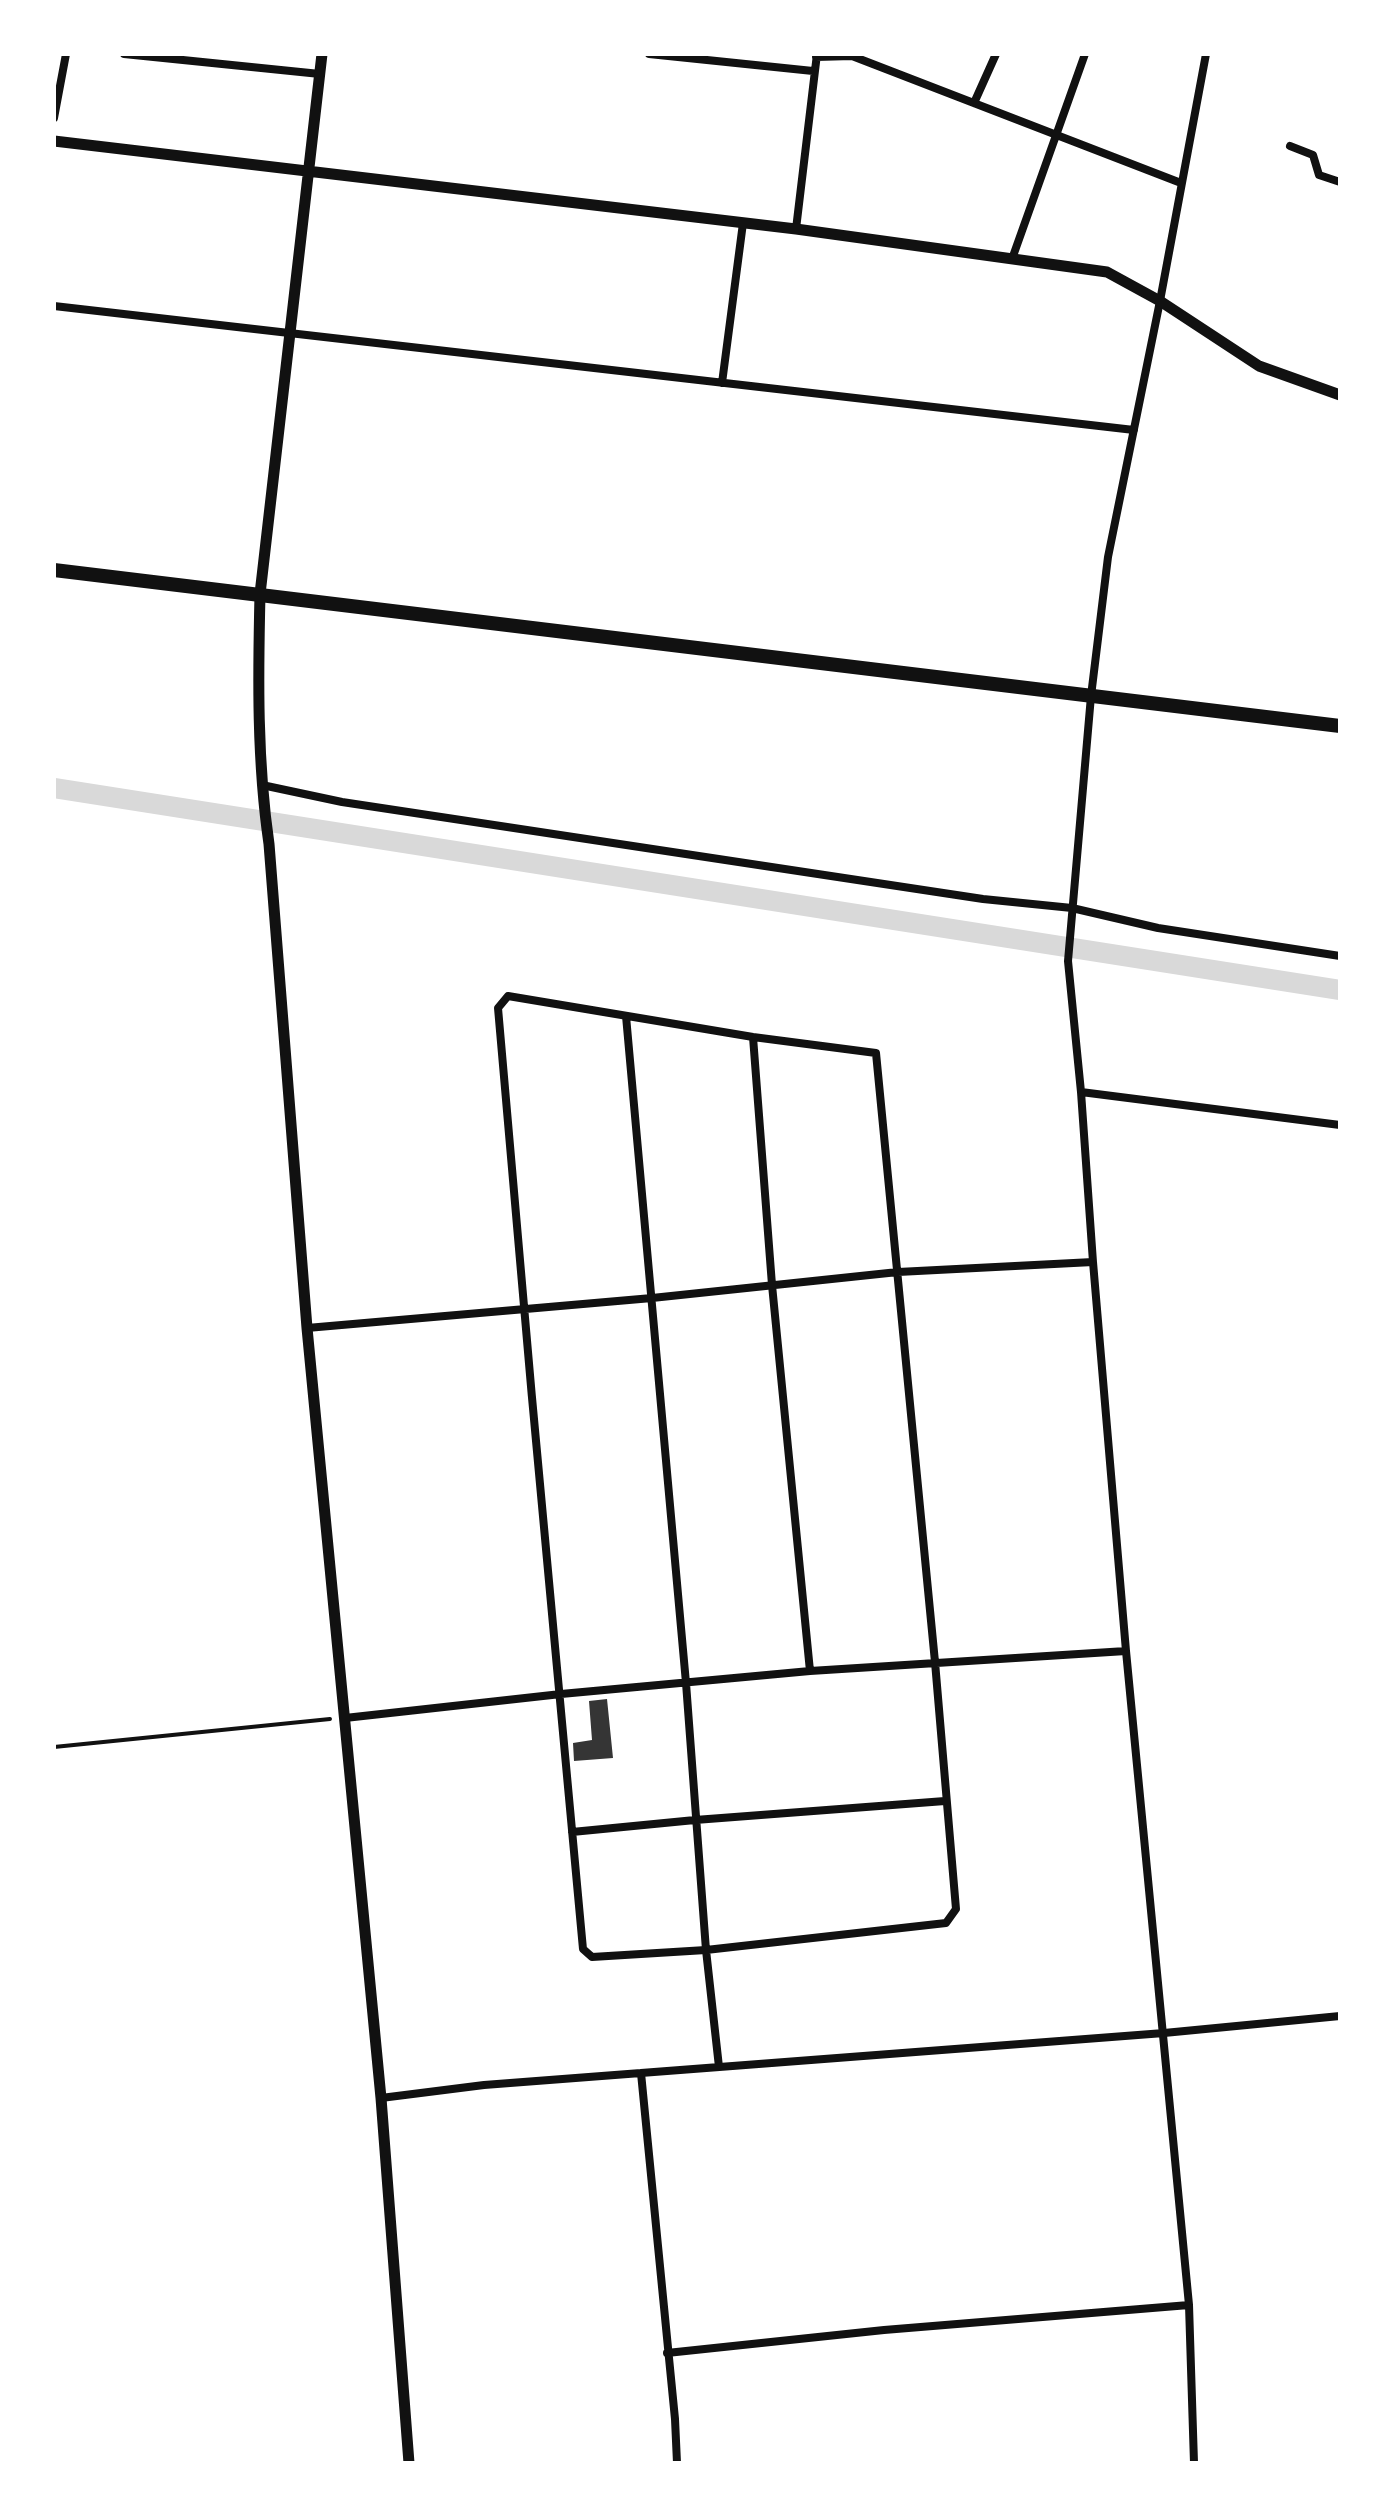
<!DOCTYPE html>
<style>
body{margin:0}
#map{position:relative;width:1394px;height:2517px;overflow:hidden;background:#fff;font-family:"Golos Text",sans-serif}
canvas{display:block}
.frame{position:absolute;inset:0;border:56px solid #fff;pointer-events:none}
</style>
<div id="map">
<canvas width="1394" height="2517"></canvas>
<div class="frame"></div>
</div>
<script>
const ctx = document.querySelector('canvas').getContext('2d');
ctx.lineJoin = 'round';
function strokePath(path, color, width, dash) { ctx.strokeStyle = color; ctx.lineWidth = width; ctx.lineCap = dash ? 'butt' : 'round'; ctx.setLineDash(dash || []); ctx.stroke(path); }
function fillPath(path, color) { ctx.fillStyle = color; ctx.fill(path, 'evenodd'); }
const canal = new Path2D(`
 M54,788L1340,990`);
const building = new Path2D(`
 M607,1699L613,1758L574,1761L573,1743L592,1740L589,1701Z`);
const path = new Path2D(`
 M54,1747L330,1719`);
const minor = new Path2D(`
 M124,54L320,74
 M649,54L813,71
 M816,57L852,56L1181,183
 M974,103L996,54
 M54,118L66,54
 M1290,146L1313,155L1319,175L1340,182
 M796,229L817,54
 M1012,259L1085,54
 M54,306L1134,430
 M722,383L743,223
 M262,785L342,802L983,899L1072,908L1158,928L1340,956
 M508,996L753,1037L876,1053L935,1662L956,1909L946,1923L706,1950L592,1957L583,1949C554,1635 524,1322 498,1008Z
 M626,1016L686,1683L706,1950L719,2067
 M753,1037L772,1285L810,1671
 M1081,1092L1340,1125
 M307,1328L652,1298L898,1272L1093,1262
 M345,1718L561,1694L810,1671L1126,1651
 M572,1832L695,1820L945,1801
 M641,2073L675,2419L677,2463
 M381,2098L484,2085L1164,2033L1340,2016
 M667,2353L884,2330L1189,2305
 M1194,2463L1189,2305L1126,1651L1093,1262L1081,1092L1068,961L1091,696L1108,557L1160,301L1206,54`);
const tertiary = new Path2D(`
 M322,54L260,594C258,678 257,761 269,844L307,1328L381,2098L409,2463
 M54,141L796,229L1107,272L1160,301L1259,366L1340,395`);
const secondary = new Path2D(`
 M54,570L1340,726`);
strokePath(canal, '#d9d9d9', 20);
fillPath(building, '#353535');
strokePath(path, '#111', 4);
strokePath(minor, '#111', 8);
strokePath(tertiary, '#111', 11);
strokePath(secondary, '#111', 14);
</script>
